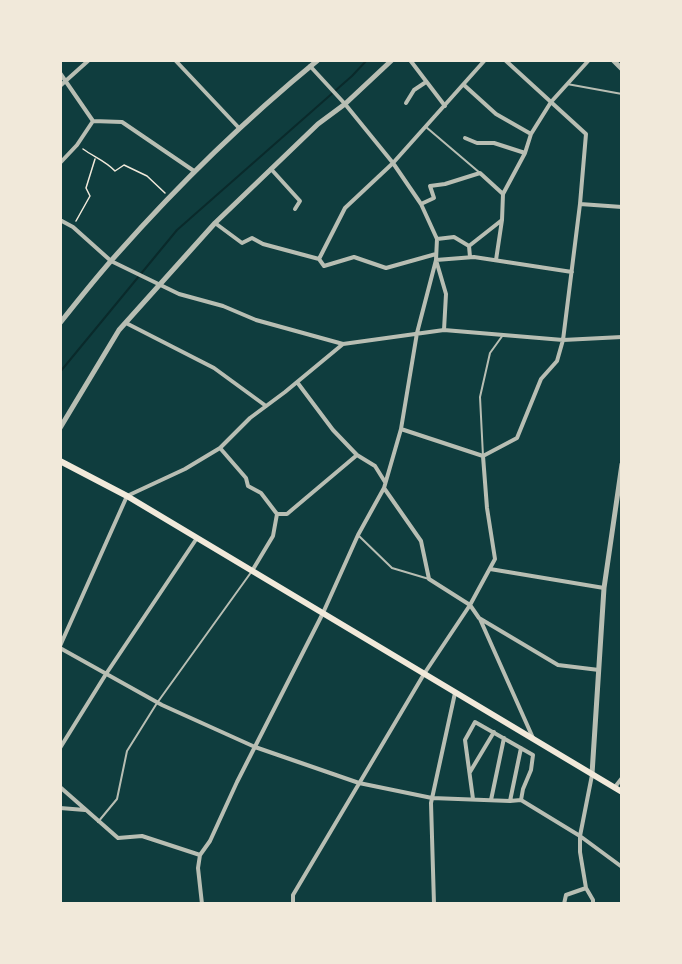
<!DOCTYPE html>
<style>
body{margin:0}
#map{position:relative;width:682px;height:964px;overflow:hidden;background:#0f3d3e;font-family:"Work Sans",sans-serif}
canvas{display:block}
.frame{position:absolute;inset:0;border:62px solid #f1e9da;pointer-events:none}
</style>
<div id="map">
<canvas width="682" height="964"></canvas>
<div class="frame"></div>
</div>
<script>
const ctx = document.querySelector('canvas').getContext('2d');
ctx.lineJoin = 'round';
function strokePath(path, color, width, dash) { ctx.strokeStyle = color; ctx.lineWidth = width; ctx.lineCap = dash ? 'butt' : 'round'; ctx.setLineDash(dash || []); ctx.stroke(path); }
const stream = new Path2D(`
 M60,372L177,230L352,76L367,60`);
const path = new Path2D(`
 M83,149C94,157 106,161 115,171L124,165L147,176L165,193
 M76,221L90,196L86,188L95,159`);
const service = new Path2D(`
 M567,84L622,94
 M426,127L480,173
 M483,456L480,397L490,353L503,335
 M359,536L392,568L429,579
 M98,822L117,799L127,751L157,703L252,571`);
const minor = new Path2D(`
 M175,60L239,128
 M410,60L445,106
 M60,73L93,121L122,122L194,171
 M464,85L496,114L531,134
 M60,86L89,60
 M406,103L414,90L426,82
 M465,138L477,143H494L525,153
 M60,163L77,145L93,121
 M271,169L300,201L295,209
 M421,204L434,198L430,186L445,184L480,173L503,194
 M580,204L622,207
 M60,220L73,227L111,261L179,294L223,306L256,320L343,344
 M215,223L242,243L252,238L263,244L319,259L324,266L354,257L386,268L436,254
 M437,239L454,237L469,246L470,257
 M469,246L502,220
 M319,259L345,208L393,163L485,60
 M496,260L502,220L503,194L525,153L531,134L551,102L589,60
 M126,323L214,368L266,406
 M444,330L446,294L436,260L474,257L572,272
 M401,429L483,456L517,438L541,379L557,361L563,340L580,204L586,134L505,60
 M220,448L246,478L248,486L261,493L277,514
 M357,455L375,466L385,482
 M384,488L421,541L429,579L470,605L479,618L558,665L599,670
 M490,569L604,588
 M252,571L273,536L277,514H287L357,455L333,430L297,382
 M480,619L533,738
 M60,646L127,496L185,469L220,448L250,418L285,392L343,344L444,330L563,340L622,337
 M60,648L162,705L255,747L359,783L432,798L510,801L521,800L580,836L622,867
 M60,748L106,674L197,538
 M470,772L494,732
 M592,775L580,836V852L586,888L593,900V904
 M60,787L118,838L142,836L200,855
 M615,787L622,778
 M473,799L465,740L475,722L533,755L531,770L523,789L521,800
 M491,800L504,738
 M510,801L521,748
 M60,808L85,810
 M202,904L198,868L200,855L210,841L237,782L323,613L358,535L384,488L401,429L417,333L436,260L437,239L421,204L393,163L345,104L310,66
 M293,904V895L424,674L470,605L495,559L487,508L483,456
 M434,904L431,803L455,693
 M564,904L566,895L586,888`);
const tertiary = new Path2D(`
 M613,60L622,69
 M60,323C79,299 98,275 118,253C180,183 246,119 318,60
 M60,428L119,330L215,223L318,124L345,104L392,60
 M592,774L604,588L622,464`);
const secondary = new Path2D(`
 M60,461L127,496L622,792`);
strokePath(stream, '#0a2a2b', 2);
strokePath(path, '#f1e9da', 1.5);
strokePath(service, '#b8beb3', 2);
strokePath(minor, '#b8beb3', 4);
strokePath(tertiary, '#b8beb3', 5);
strokePath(secondary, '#f1e9da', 6);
</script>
